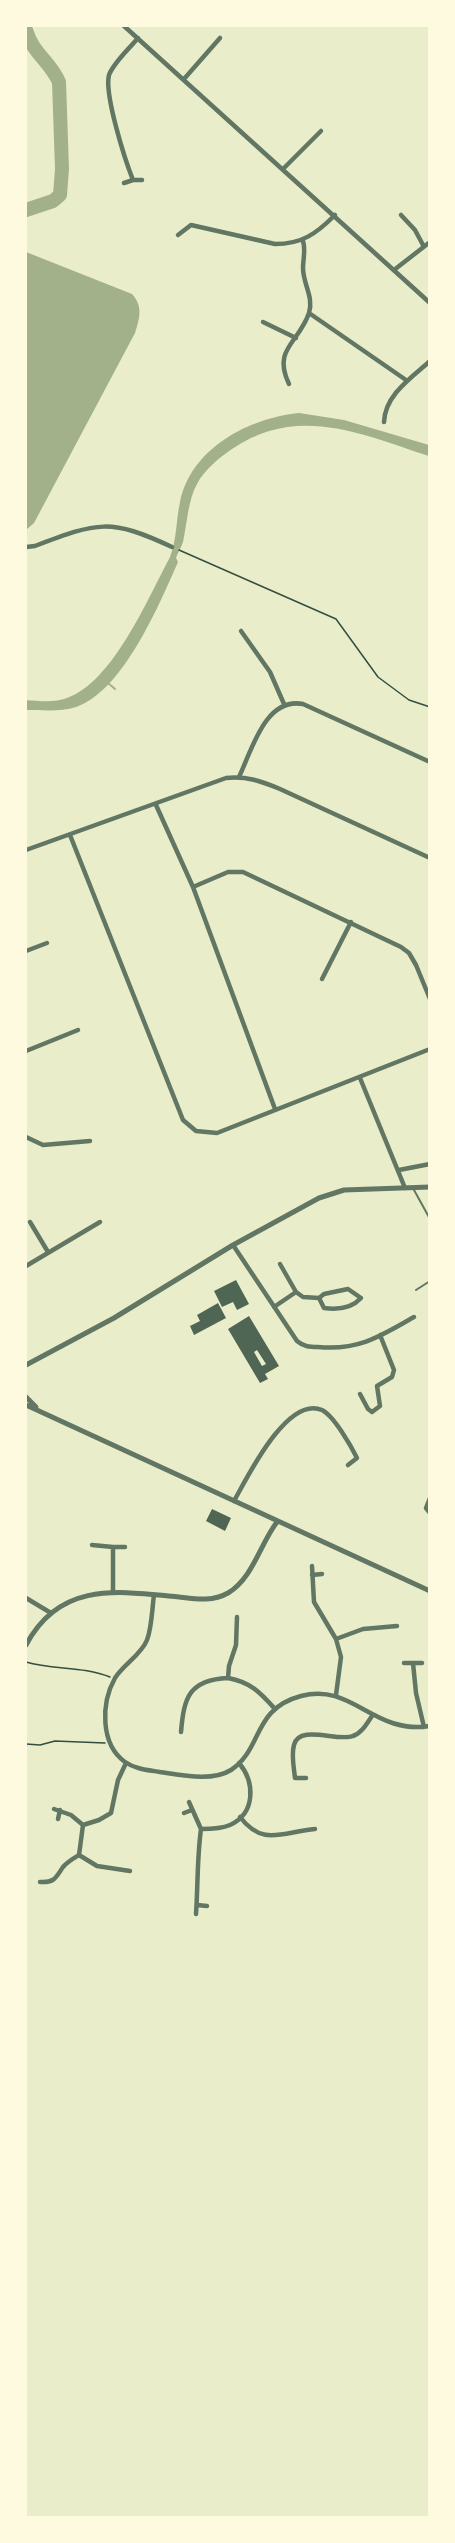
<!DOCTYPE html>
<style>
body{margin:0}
#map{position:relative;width:455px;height:2543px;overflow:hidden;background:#e9edc9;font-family:"Archivo Narrow",sans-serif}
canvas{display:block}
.frame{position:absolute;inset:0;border:27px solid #fefae0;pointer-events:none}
</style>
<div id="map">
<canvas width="455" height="2543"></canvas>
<div class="frame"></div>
</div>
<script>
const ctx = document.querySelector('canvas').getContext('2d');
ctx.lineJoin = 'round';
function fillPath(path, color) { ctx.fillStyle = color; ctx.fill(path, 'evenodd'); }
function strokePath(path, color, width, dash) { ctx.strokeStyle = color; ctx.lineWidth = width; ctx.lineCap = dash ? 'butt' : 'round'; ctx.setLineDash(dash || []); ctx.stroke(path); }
const water = new Path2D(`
 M26,252L132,294C143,306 140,318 135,333L34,523L26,530Z
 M299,413L344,420L429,445V456C362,434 297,404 232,449C219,458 204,470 197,484C188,500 187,524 183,542C181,548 178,552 176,558L178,562C159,605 123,691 76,707C61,712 42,710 26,710V700C39,701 55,703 67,698C113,682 148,598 170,557C177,539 176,520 180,502C191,448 249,418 299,413Z`);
const stream = new Path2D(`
 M108,683L115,689`);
const river = new Path2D(`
 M26,30C33,54 50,61 59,82L62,169L60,195L53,201L26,210`);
const building = new Path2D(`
 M236,1280L249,1304L237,1310L233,1302L222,1307L214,1291Z
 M218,1303L226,1318L194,1335L190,1326L200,1321L197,1315Z
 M249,1316L279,1366L265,1374L268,1379L260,1383L228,1329ZM257,1350L266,1364L262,1366L254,1352Z
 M212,1509L231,1518L225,1531L206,1521Z`);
const path = new Path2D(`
 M179,550L336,619L378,677L409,700L430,707
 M26,1662C53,1670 83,1666 110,1677
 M26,1744L40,1745L55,1741L105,1743`);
const service = new Path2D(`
 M414,1190L430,1219
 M416,1290L430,1281
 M430,1604V1607`);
const minor = new Path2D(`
 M124,26L430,303
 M138,38C129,49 114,62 109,75C104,94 125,160 133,180H142
 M184,79L220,38
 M283,169L321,131
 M124,183L133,180
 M401,215L415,230L423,245
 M178,235L191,225L275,244C302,244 316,234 335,215
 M394,270L430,242
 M309,313L406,380
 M263,322L296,338
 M289,384C272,349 299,343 309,313C314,297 303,284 303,268C303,258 306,251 303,241
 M384,422C385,395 411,378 430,361
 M26,547L35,546C98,522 110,518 172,547
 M241,631L270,672L284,704
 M239,777C252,750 265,697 303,704L430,762
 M156,805L193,887L275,1109
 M70,835L183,1120L196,1131L217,1133L430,1049
 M26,850L226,778C247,776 261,781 280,789L430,858
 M193,887L228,872H243L401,947L409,953L416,965L430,999
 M26,951L47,943
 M322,979L351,922
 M26,1051L78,1030
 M360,1078L405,1188
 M26,1137L43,1145L90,1141
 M399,1170L430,1164
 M30,1222L48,1252
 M233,1245L297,1341C304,1347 310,1347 318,1347C358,1351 381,1336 414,1317
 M280,1264L296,1292
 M26,1266L100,1222
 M274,1307L296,1292L303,1297L319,1298L324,1308C338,1310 351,1309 361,1298L348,1289L324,1294L319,1298
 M360,1394L368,1409L372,1412L380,1406L377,1386L392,1377L394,1370L380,1335
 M430,1498L426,1508L430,1513
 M234,1501C247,1478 287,1395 322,1410C334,1416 351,1446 357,1458L348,1465
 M92,1545L113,1547V1591
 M113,1547H125
 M312,1566L314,1602L336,1639L341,1657L336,1695
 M312,1575L322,1574
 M154,1595C152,1609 152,1627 147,1640C141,1655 124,1664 115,1678C101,1703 100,1744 125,1762C135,1769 148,1770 160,1772C181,1775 212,1782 231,1770C263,1749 252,1709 301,1696C352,1682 373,1735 430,1726
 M26,1598L51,1613
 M237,1617L236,1645L229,1666L228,1678C250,1682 260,1692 275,1709
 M336,1639L363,1629L397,1626
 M404,1663H422
 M413,1663L416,1693L424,1727
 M181,1732C184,1697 189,1680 228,1678
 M126,1763L118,1780L111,1813L99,1820L83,1825L79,1855L97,1866L130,1871
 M306,1778H295C294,1768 291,1755 294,1745C299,1724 338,1742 353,1736C362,1733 367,1723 372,1716
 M189,1802L201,1829
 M54,1809L71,1815L83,1825
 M184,1813L192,1810
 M240,1817C263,1847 282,1832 315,1829
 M58,1819L60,1810
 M40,1882C55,1883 56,1877 63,1867C67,1862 74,1858 79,1855
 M197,1905L207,1906
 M196,1914C198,1885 197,1858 201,1829C210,1829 221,1829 230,1825C256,1813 255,1782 239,1763`);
const tertiary = new Path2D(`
 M26,1365L114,1318L233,1245L319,1198L344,1190L430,1187
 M26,1397L36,1407
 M26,1405L430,1591
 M26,1645C60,1581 118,1591 179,1597C196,1599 212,1602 228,1593C253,1578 260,1544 277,1522`);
fillPath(water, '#a3b18a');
strokePath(stream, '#a3b18a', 2);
strokePath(river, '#a3b18a', 14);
fillPath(building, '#4f6655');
strokePath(path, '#344e41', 1.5);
strokePath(service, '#617663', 2);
strokePath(minor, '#617663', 4.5);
strokePath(tertiary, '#617663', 5);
</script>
